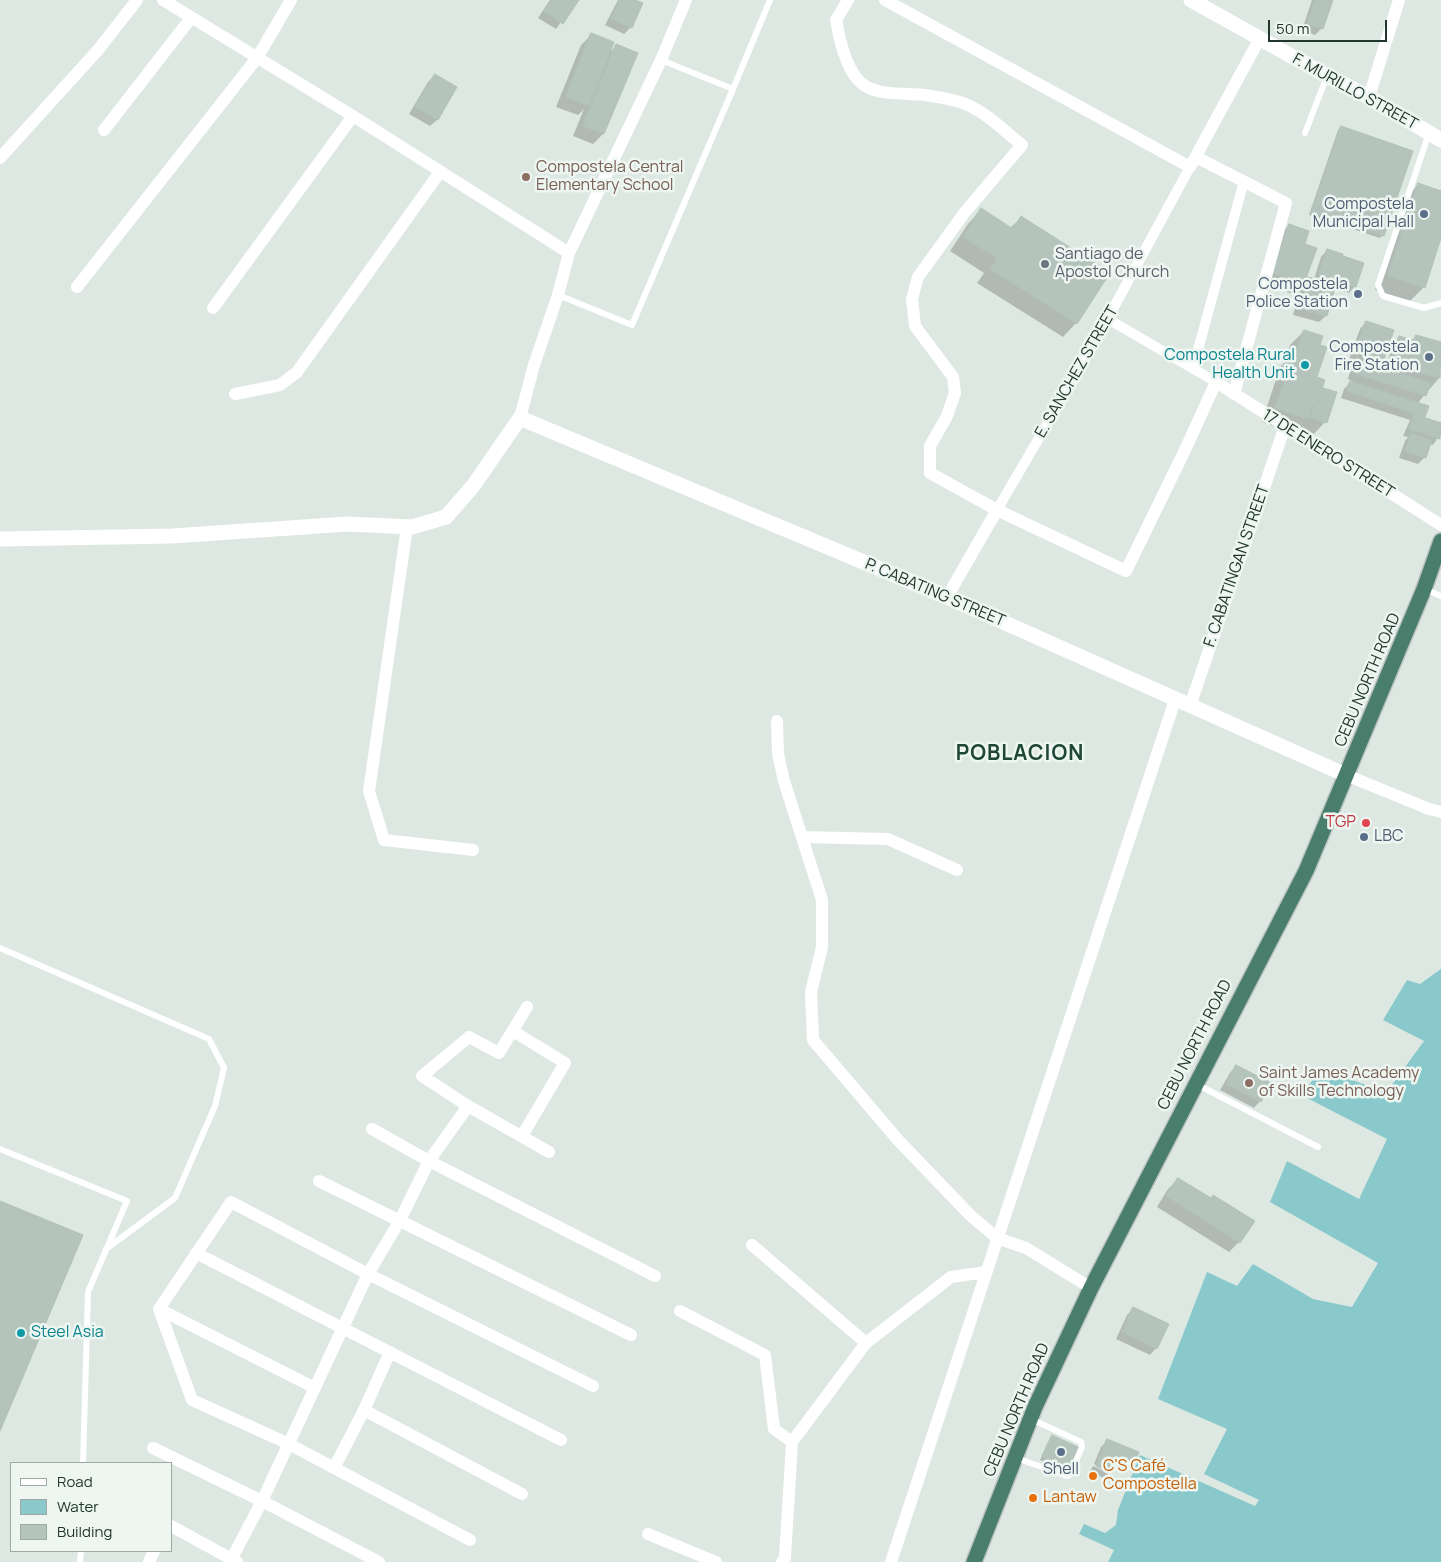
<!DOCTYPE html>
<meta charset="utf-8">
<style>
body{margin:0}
#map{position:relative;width:1441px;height:1562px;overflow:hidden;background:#dee8e2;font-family:Manrope,sans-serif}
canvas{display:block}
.legend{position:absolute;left:10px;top:1462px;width:162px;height:90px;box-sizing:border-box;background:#eef6f1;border:1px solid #9caaa3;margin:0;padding:6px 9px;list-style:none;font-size:15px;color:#21372e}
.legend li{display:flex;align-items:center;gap:10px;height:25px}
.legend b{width:25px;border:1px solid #9caaa3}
.scale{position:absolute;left:1268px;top:20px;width:119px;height:22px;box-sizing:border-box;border:2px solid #21372e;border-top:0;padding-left:6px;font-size:15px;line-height:18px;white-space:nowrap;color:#21372e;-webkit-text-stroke:4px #eef6f1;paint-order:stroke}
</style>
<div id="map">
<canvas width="1441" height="1562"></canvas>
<ul class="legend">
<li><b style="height:6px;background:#fff"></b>Road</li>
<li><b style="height:14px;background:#89c9cb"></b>Water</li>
<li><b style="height:14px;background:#b4c3bb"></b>Building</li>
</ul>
<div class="scale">50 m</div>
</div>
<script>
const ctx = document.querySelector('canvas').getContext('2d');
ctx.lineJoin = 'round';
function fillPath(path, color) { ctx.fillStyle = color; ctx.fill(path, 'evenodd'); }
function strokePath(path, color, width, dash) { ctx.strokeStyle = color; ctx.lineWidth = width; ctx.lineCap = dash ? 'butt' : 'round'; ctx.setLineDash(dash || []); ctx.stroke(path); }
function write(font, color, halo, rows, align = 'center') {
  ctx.font = font + ' Manrope,sans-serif'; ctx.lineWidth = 5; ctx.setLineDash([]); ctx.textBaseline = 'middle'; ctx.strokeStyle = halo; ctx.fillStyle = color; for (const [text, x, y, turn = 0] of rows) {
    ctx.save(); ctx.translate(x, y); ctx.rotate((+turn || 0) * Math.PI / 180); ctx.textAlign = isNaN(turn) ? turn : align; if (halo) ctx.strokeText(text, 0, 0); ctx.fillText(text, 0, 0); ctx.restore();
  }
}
const water = new Path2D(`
 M1441,969V1562H1108L1114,1550L1079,1534L1084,1524L1105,1533L1116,1525L1118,1510L1140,1455L1255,1506L1259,1500L1204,1474L1227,1429L1158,1399L1207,1272L1237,1286L1253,1264L1313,1299L1352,1307L1378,1263L1270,1202L1287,1161L1359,1199L1387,1139L1301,1095L1322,1068L1386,1093L1424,1041L1383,1020L1407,980L1420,984Z`);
const shadow = new Path2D(`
 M550,0H577L556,29L538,18Z
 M618,0H635L631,27L624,34L605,25Z
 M1312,0H1332L1322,28L1315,35L1302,30Z
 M591,35L609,53L617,45L636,54L603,134L593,144L573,136L584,109L578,115L556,107L581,45Z
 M435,75L456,87L437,120L430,126L409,114L428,82Z
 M1341,127L1383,235L1380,238L1309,215L1338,130Z
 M1418,185L1441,192V234L1424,287L1410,301L1375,290L1404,199Z
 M981,210L1010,228L1021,218L1076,323L1063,337L977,283L984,273L950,251L968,224Z
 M1289,225L1303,244V283L1308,278L1314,279L1321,257L1327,250L1362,263L1355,286L1349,293L1334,288L1326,316L1319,322L1293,315L1301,285L1293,294L1262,283L1279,236Z
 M1366,322L1382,361L1376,367L1385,370L1393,344L1400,338L1411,341L1416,337L1441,344L1439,378L1417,404L1424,416L1422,418L1441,424V433L1433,445L1429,444L1425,457L1418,464L1399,458L1405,441L1408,437L1403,436L1410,420L1341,398L1344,389L1352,381L1348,379L1351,368L1358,362L1349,359L1360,329Z
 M1304,331L1318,346L1316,378L1321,388L1336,393L1325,422L1312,436L1297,431L1299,426L1293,432L1262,422L1280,367L1285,362L1290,345Z
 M1236,1066L1260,1101L1254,1108L1220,1090L1230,1073Z
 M1178,1179L1239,1242L1229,1252L1157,1207L1168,1189Z
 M1134,1308L1156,1348L1150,1355L1116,1339L1127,1315Z
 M1052,1436L1069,1469L1066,1472L1040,1460Z
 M1108,1440L1134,1461L1127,1468L1114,1463L1110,1472L1104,1478L1090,1472L1093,1466L1109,1473V1470L1094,1464L1101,1447Z`);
const building = new Path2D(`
 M551,0H579L563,24L544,11Z
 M620,0H635L643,3L632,28L611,19Z
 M1315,0H1333L1323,29L1307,24Z
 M591,33L614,42L589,106L566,97Z
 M616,44L638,53L604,134L583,126Z
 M435,74L457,87L438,120L415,107Z
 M1341,126L1413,151L1384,236L1311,212Z
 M1418,183L1441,191V238L1425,288L1388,276Z
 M981,208L1013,229L1021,216L1110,273L1077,324L990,269L997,258L963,237Z
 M1289,224L1309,231L1305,244L1317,248L1304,284L1272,273Z
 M1327,249L1343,254L1335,280L1319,275Z
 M1343,256L1364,263L1356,287L1335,280Z
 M1308,277L1336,284L1327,316L1299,309Z
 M1366,321L1394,330L1383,362L1355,352Z
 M1304,330L1323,336L1320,345L1327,347L1317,377L1325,380L1316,407L1312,406L1308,419L1275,408L1294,351L1296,352Z
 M1416,335L1441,342L1440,378L1405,369Z
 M1399,336L1413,340L1404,368L1391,364Z
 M1358,360L1431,383L1426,396L1353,373Z
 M1350,381L1429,406L1425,417L1347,391Z
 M1323,388L1337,392L1327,423L1310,417L1314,407L1316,408Z
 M1414,414L1441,423L1440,439L1409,429Z
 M1411,433L1432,440L1426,458L1405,451Z
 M1236,1065L1271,1083L1261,1102L1226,1084Z
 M1178,1178L1211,1198L1213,1195L1255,1221L1240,1243L1166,1196Z
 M0,1201L83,1235L0,1431Z
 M1133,1307L1169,1324L1157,1349L1122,1332Z
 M1052,1435L1080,1448L1070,1469L1042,1457Z
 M1107,1439L1139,1452L1135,1462L1119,1455L1111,1472L1096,1466Z`);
const service = new Path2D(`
 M661,60L733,89L770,0
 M1305,133L1327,76
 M1429,133L1378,285L1383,296L1424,308L1441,303
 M558,295L632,325L733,89
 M1424,589L1441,596
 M0,948L209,1039L224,1068L215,1106L175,1198L106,1249
 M1196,1084L1318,1147
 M0,1149L127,1201L88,1292L83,1463
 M1016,1458L1067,1476L1070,1475L1082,1447L1081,1442L1031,1419
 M80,1562L81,1551`);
const pedestrian = new Path2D(`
 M1108,319L1216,382
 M1193,368L1244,181
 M997,510L1095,342L1190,167`);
const minor = new Path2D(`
 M163,0L353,116L569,253
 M848,0L836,20C854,122 887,80 960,102C983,109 1003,130 1022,145L965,212L918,277L912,299L915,326L953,377L955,393L947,416L930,446V473L997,510L1126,571L1185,450L1216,382L1441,525
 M885,0L1190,167L1260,38
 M1369,97L1399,0
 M104,130L191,18
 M1196,157L1286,203L1234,394
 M0,158L98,50L137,0
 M77,287L257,58L291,0
 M213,308L353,116
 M235,394L280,385L297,372L440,172
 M520,418L534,365L558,295L569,253L661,60L686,0
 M407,527L369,791L384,840L473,850
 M947,597L997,510
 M1190,706L1285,426
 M777,721L778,754L784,781L822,900V947L811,992L813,1040L898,1140L970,1215L997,1238L1026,1248L1091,1288
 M1346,775L1429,809L1441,812
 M802,837L888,839L957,870
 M527,1007L499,1053L469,1037L422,1076L468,1106L549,1152
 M513,1031L565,1063L522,1136
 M372,1129L429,1161L655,1276
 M319,1181L631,1335
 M752,1245L866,1343
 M196,1253L561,1440
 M159,1309L315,1388
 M680,1311L765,1355L774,1429L792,1442
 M364,1410L390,1352
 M153,1448L262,1501L379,1562
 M334,1468L364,1410L522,1494
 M171,1526L237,1562
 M648,1534L716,1562
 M470,1540L287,1443L192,1400L159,1309L231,1202L368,1274L593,1386
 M149,1562L154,1551
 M230,1562L262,1501L368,1274L400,1220L429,1161L468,1106
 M782,1562L785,1558L792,1442L866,1343L951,1277L986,1272
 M891,1562L1175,700`);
const tertiary = new Path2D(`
 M1191,0L1327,76L1369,97L1441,140
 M0,539L172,536L348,524L412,527L446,517L473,486L520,418L947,597L1346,775`);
const trunk = new Path2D(`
 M974,1562L1035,1407L1091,1288L1306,871L1424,589L1441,541`);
const markers = [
 [526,177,5,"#8d6e63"],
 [1424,214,5,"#5c6f8a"],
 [1045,264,5,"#6b7280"],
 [1358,294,5,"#5c6f8a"],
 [1429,357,5,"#5c6f8a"],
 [1305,365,5,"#0f9aa8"],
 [1366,823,5,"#e0444e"],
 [1364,837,5,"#5c6f8a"],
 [1249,1083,5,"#8d6e63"],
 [21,1333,5,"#0f9aa8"],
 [1061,1452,5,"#5c6f8a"],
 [1093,1476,5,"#e8710a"],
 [1033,1498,5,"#e8710a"]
];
const streetNames = [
 ["F. MURILLO STREET",1355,92,29],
 ["E. SANCHEZ STREET",1077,372,-60],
 ["17 DE ENERO STREET",1328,454,32],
 ["F. CABATINGAN STREET",1237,566,-71],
 ["P. CABATING STREET",935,593,23],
 ["CEBU NORTH ROAD",1368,680,-67],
 ["CEBU NORTH ROAD",1195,1045,-63],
 ["CEBU NORTH ROAD",1017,1410,-67]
];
const educationNames = [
 ["Compostela Central",536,168],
 ["Elementary School",536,186],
 ["Saint James Academy",1259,1074],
 ["of Skills Technology",1259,1092]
];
const serviceNames = [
 ["Compostela",1414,205],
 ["Municipal Hall",1414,223],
 ["Compostela",1348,285],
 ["Police Station",1348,303],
 ["Compostela",1419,348],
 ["Fire Station",1419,366],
 ["LBC",1374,837,"left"],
 ["Shell",1061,1470,"center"]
];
const worshipNames = [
 ["Santiago de",1055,255],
 ["Apostol Church",1055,273]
];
const cultureNames = [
 ["Compostela Rural",1295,356],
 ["Health Unit",1295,374],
 ["Steel Asia",31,1333,"left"]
];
const healthNames = [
 ["TGP",1356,823]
];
const foodNames = [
 ["C'S Café",1103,1467],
 ["Compostella",1103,1485],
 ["Lantaw",1043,1498]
];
const districtNames = [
 ["POBLACION",1020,754]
];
fillPath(water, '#89c9cb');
fillPath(shadow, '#0003');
fillPath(building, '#b4c3bb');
strokePath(building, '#b1c1b9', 1);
strokePath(trunk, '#bcc3c0', 18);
strokePath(service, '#fff', 6);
strokePath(pedestrian, '#fff', 10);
strokePath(minor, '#fff', 12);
strokePath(tertiary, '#fff', 15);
strokePath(trunk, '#4a7e6c', 15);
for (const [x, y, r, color] of markers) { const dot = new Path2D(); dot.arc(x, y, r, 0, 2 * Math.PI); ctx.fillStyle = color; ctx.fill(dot); strokePath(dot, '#eef6f1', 2); }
write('16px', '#21372e', '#eef6f1', streetNames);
write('16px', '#785e54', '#eef6f1', educationNames, 'left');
write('16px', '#4e5e75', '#eef6f1', serviceNames, 'right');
write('16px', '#5b616d', '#eef6f1', worshipNames, 'left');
write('16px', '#0d838f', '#eef6f1', cultureNames, 'right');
write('16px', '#be3a42', '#eef6f1', healthNames, 'right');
write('16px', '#c56008', '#eef6f1', foodNames, 'left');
ctx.letterSpacing = '1px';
write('bold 21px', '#1e4738', '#eef6f1', districtNames);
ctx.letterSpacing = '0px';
</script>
